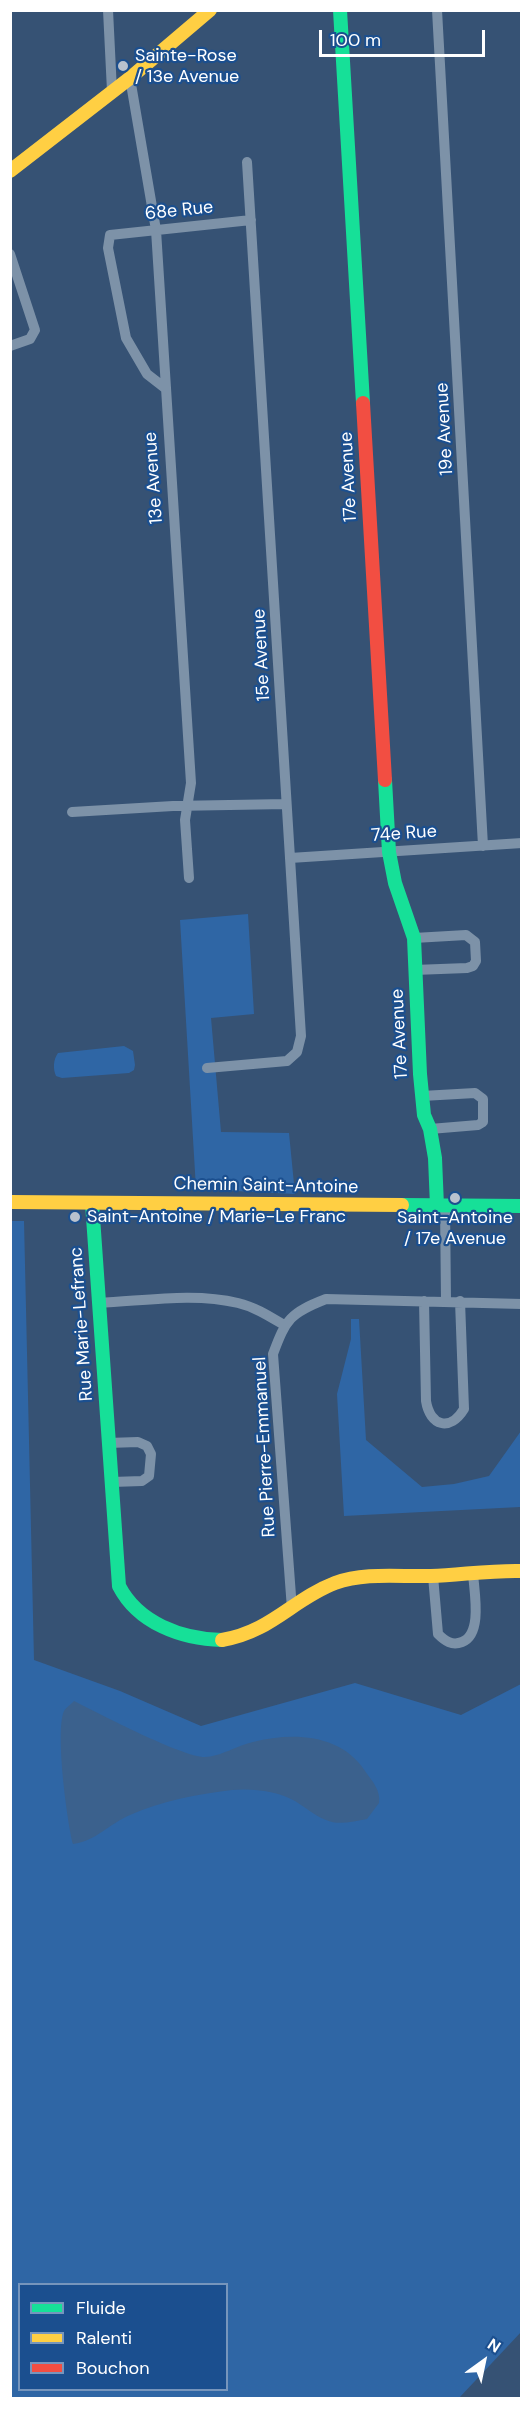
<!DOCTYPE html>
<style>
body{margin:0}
#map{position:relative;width:532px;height:2409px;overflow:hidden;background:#365274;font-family:"DM Sans",sans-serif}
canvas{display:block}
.frame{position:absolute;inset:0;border:12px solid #fff;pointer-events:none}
.legend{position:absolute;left:18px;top:2283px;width:210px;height:108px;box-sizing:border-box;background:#1b4f8f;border:2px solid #7695bc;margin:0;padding:8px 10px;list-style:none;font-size:18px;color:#fff}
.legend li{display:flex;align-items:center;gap:12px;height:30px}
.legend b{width:30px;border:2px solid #7695bc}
.north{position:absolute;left:454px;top:2331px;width:60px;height:60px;-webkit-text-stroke:4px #1b4f8f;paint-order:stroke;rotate:33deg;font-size:16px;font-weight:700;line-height:24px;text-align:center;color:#fff}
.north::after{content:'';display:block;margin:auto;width:21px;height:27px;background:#fff;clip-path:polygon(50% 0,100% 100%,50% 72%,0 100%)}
.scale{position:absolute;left:319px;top:30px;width:166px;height:27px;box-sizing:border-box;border:3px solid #fff;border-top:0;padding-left:8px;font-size:18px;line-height:21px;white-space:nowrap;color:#fff;-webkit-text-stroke:4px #1b4f8f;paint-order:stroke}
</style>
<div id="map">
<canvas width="532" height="2409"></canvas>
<div class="frame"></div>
<ul class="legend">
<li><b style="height:8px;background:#16e098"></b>Fluide</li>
<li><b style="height:8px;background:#ffcf43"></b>Ralenti</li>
<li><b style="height:8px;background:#f24e42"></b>Bouchon</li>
</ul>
<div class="north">N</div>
<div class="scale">100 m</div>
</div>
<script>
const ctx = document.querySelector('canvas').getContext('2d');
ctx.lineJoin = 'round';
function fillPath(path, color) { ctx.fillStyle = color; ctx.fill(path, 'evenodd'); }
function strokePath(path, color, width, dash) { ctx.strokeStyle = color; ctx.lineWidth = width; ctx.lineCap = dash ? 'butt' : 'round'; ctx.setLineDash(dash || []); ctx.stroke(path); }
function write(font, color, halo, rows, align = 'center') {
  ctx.font = font + ' "DM Sans",sans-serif'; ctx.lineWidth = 4.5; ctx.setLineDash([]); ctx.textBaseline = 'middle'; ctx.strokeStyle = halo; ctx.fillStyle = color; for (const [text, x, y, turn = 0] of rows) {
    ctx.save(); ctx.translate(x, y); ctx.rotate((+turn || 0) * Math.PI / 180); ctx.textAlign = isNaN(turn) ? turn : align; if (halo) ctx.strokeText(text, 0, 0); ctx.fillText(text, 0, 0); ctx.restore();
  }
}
const green = new Path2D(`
 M248,914L254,1014L211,1018L221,1132L289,1133L295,1194L196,1189L180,920Z
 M124,1046L133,1051L135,1065L134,1070L129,1073L62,1078L56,1076C53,1069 53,1060 58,1053Z
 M11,1221H24L34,1660L120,1691L201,1726L355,1683L461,1715L521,1684L522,2331L459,2398H11ZM20,2284H226V2390H20Z
 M351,1319H359L366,1440L422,1487L454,1484L489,1476L521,1431L522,1503L520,1507L344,1516L337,1394L351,1339Z`);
const water = new Path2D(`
 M74,1701C100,1714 182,1757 205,1757C219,1757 239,1745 253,1742C293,1732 341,1734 365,1771C372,1781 381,1790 379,1803L367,1819C354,1821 339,1826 326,1820C315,1816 305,1807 295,1801C277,1791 253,1788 232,1790C197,1794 162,1801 130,1815C109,1824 96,1841 73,1844C67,1821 55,1731 64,1711C66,1708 71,1704 74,1701Z`);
const street = new Path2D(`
 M108,10L112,91
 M437,10L483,846
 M130,78L156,230L191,783L185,820L189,878
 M10,254L35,330L30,339L10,346
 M165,388L147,374L126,338L108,248L110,235L251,220
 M72,812L173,806L286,804
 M290,858L522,843
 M414,938L466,935L475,942L476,961L473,966L467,968L414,970
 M207,1068L287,1061L297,1052L301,1036L247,162
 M422,1096L475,1093L483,1099V1122L478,1125L430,1129
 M445,1206L446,1301
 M424,1301L426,1401C430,1426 450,1432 464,1409L460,1301
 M99,1303C144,1301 194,1292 238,1303C255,1307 269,1316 284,1325
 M108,1443L138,1442L147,1446L151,1454L149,1476L142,1481L112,1482
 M433,1576L438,1634C445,1641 452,1646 462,1642C483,1634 474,1591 473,1573
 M292,1609L273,1354C286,1319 290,1313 326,1299L522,1304`);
const fast = new Path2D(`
 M340,10L363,403
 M385,780L389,852L395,883L414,938L420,1074L424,1115L430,1129L435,1158L437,1206
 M92,1203L119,1586C138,1623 181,1639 222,1640
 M402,1205L522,1206`);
const slow = new Path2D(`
 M10,171L130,78L210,10
 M10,1202L402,1205
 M222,1640C271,1632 293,1599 335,1583C365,1572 400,1577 431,1576C461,1575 491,1570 522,1571`);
const jam = new Path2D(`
 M363,403L385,780`);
const markers = [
 [123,66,6,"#b9c2ce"],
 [455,1198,6,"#b9c2ce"],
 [75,1217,6,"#b9c2ce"]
];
const poiNames = [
 ["Sainte-Rose",135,56],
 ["/ 13e Avenue",135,77],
 ["Saint-Antoine / Marie-Le Franc",87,1217],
 ["Saint-Antoine",455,1218,"center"],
 ["/ 17e Avenue",455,1239,"center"]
];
const streetNames = [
 ["68e Rue",179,211,-6],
 ["19e Avenue",445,429,-93],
 ["17e Avenue",349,477,-93],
 ["13e Avenue",154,478,-94],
 ["15e Avenue",262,655,-93],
 ["74e Rue",404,834,-4],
 ["17e Avenue",400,1034,-93],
 ["Chemin Saint-Antoine",266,1186,1],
 ["Rue Marie-Lefranc",82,1324,-94],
 ["Rue Pierre-Emmanuel",265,1447,-93]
];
fillPath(green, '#2f66a5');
fillPath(water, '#3b618d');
strokePath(street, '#7d92a8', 10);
strokePath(fast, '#16e098', 14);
strokePath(slow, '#ffcf43', 14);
strokePath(jam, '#f24e42', 14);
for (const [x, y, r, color] of markers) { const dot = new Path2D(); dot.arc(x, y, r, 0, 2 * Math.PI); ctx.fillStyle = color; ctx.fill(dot); strokePath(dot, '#1b4f8f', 2); }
write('18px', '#fff', '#1b4f8f', poiNames, 'left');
write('18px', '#fff', '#1b4f8f', streetNames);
</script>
